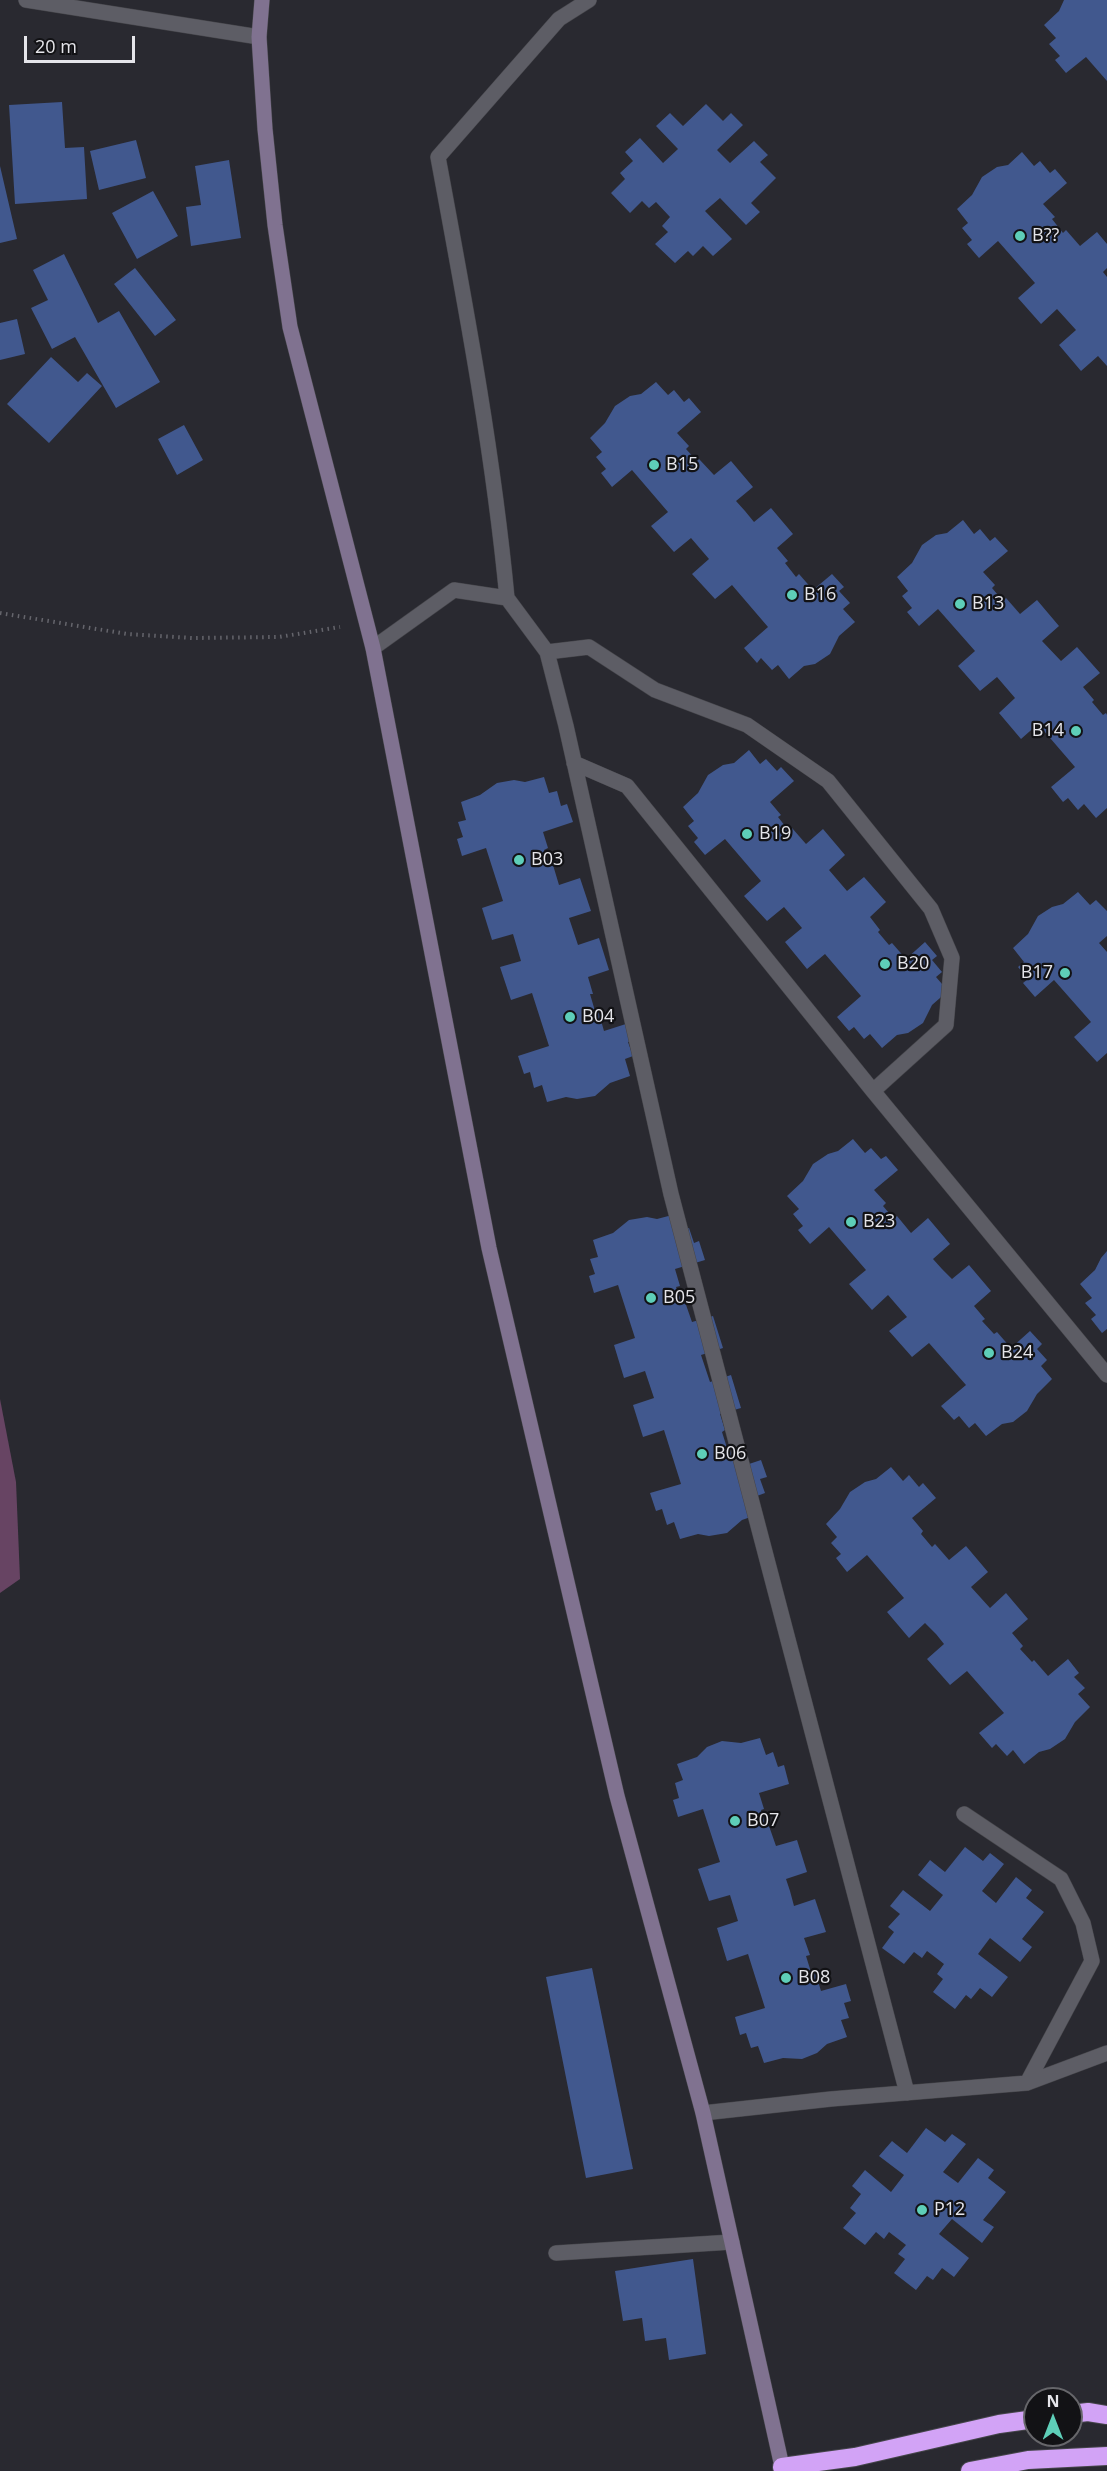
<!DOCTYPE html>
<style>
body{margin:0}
#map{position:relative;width:1107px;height:2471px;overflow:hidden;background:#292930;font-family:"Open Sans",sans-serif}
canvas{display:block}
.north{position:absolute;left:1023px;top:2387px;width:60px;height:60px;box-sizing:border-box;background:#121215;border:2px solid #66666a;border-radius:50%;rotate:0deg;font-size:16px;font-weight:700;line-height:24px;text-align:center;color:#e5e5ea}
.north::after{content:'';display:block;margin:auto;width:21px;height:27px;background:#5eceb8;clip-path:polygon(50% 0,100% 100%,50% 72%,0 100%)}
.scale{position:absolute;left:24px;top:36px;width:111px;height:27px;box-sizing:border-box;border:3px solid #e5e5ea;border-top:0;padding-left:8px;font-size:18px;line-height:21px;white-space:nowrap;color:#e5e5ea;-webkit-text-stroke:4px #121215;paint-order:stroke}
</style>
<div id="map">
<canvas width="1107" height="2471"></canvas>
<div class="north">N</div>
<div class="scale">20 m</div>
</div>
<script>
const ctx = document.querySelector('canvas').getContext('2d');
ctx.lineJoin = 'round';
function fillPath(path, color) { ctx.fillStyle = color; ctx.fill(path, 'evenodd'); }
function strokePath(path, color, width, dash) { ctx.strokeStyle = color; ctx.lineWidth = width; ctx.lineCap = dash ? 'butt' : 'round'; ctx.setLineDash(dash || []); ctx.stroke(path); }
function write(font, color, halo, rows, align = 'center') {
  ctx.font = font + ' "Open Sans",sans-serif'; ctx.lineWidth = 4.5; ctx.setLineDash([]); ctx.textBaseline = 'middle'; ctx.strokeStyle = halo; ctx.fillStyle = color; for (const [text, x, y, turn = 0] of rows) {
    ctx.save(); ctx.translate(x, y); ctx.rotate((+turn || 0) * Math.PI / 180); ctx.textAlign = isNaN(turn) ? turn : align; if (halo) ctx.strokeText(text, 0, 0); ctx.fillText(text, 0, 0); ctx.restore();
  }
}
const green = new Path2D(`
 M0,1399L16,1482L20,1579L0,1593Z`);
const building = new Path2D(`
 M1064,0H1107V81L1086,57L1066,73L1055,60L1060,56L1049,44L1056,38L1044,25L1059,11Z
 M62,102L65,148L84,147L87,199L15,204L9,105Z
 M706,104L723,121L731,113L743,125L717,150L730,163L754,141L768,155L760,162L776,178L751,203L760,212L746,225L720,198L705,211L732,239L713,256L703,246L693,256L688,251L675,263L655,244L668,232L662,226L670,217L656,202L649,208L642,201L630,213L611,193L625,179L620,173L633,161L625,152L640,138L663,163L678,149L656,126L670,113L683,126Z
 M136,140L146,178L99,190L90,151Z
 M1022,152L1034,166L1040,161L1050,173L1055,169L1067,183L1043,204L1055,217L1052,219L1063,233L1066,230L1080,246L1097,232L1107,244V268L1103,272L1107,277V366L1098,356L1081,371L1059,345L1076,330L1057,309L1041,324L1018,298L1035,283L998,241L979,258L967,244L972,240L962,228L968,223L957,209L972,195L982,177L997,167L1008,165Z
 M229,160L241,238L191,246L186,207L201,205L195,166Z
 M0,166L17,239L0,243Z
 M153,191L178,236L137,259L112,213Z
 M64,254L98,323L119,311L160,382L116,408L75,337L52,349L31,308L48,300L33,270Z
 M135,268L176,320L155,336L114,284Z
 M17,319L25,354L0,360V323Z
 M51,357L78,382L87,373L102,386L49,443L7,404Z
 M656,382L668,395L674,390L684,402L689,398L701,412L677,433L689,446L686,449L697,461L699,459L714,475L731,461L753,487L736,501L745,511L754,522L771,508L793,534L777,548L788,561L785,563L796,577L799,574L813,590L832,574L844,587L839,591L850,603L843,609L855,622L839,636L830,654L815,664L804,666L789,679L778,665L772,670L761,658L757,663L744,648L768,627L732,585L715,599L692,574L709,559L691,538L674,552L651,526L668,512L632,470L612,487L601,473L606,469L596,457L602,452L590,438L605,423L615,406L630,396L641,394Z
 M184,425L203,460L177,475L158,439Z
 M963,520L974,534L980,529L990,541L995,537L1008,551L983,572L995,585L992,588L1003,601L1006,598L1020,614L1037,600L1059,626L1042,641L1061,661L1077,647L1100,673L1083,687L1094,700L1092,702L1103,715L1106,713L1107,715V808L1096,818L1084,804L1078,810L1068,798L1063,802L1051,787L1075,767L1038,724L1021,739L999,713L1015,698L997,677L980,691L958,666L975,651L938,609L919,626L907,612L912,608L902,596L908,591L897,577L912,563L922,545L936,535L947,533Z
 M749,750L760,764L766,759L777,771L781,767L794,781L770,802L781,815L778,817L789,831L792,828L806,844L823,829L845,855L829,870L847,891L864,877L886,902L870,917L880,930L878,932L889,945L892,943L906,959L925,942L937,956L932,960L942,972L936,977L948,991L932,1005L923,1023L908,1033L897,1035L882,1048L870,1034L864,1039L854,1027L849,1031L837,1017L861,996L825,954L807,969L785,942L802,928L784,907L767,921L744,896L761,881L725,839L705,855L694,842L698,838L688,826L694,821L683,807L698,793L708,775L723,765L734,763Z
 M544,777L549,793L557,791L561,806L567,804L573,822L543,832L548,848L544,850L549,866L553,865L559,885L580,878L591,911L569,918L578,945L599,938L609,970L588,977L593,994H590L595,1011L598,1010L604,1031L629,1023L635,1040L628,1042L633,1056L625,1059L630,1076L610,1083L595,1096L577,1099L566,1097L547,1102L542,1085L534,1088L530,1072L524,1074L518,1056L549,1046L532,993L511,1000L500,967L521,961L513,934L492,940L482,908L503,901L486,848L462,856L457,839L463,837L458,822L466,820L461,802L480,795L497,783L514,780L525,782Z
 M1078,892L1090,905L1096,900L1107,911V936L1099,943L1107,952V1053L1097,1062L1074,1037L1091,1022L1054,980L1035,997L1023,983L1028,979L1018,967L1024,962L1013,948L1028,934L1038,916L1052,907L1063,904Z
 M853,1139L865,1153L871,1148L881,1159L886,1156L898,1170L874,1190L886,1203L883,1206L894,1219L897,1216L911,1233L928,1218L950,1244L933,1259L942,1269L952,1279L969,1265L991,1291L974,1306L985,1319L982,1321L994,1334L997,1332L1011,1348L1030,1331L1042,1344L1037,1349L1047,1360L1041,1366L1052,1379L1037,1394L1027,1411L1013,1422L1002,1424L986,1436L975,1423L969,1428L959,1416L954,1420L941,1406L966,1385L929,1343L912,1357L889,1331L907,1317L888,1295L872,1310L849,1284L866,1270L829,1227L810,1244L798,1230L803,1226L793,1214L799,1209L787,1196L803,1181L813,1164L828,1154L838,1151Z
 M676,1214L681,1230L689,1228L694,1243L699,1241L705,1260L675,1269L680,1286L676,1287L682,1303L685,1302L692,1322L713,1316L723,1348L701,1355L710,1382L731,1375L741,1408L720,1414L725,1430L722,1432L727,1448L731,1447L737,1468L761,1460L767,1477L760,1479L765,1493L757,1496L762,1513L742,1520L727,1533L709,1536L698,1534L680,1539L674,1522L667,1525L662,1509L656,1511L650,1493L681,1484L664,1430L643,1437L633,1405L654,1398L645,1371L624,1378L614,1345L635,1338L618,1285L594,1293L589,1276L595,1274L590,1259L598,1257L593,1240L613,1233L629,1220L647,1217L657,1219Z
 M1107,1251V1329L1102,1333L1091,1319L1096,1315L1085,1303L1092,1298L1080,1284L1095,1270L1101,1258Z
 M891,1467L903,1481L909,1475L919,1487L923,1483L936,1498L912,1518L923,1531L921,1534L932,1547L935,1544L949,1560L966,1546L988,1572L971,1587L990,1608L1006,1593L1028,1619L1012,1633L1023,1646L1020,1649L1032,1662L1034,1660L1048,1676L1068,1659L1079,1673L1074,1677L1085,1688L1078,1694L1090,1707L1075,1722L1065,1739L1050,1749L1039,1752L1024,1764L1013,1750L1007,1756L996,1744L992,1748L979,1733L1004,1713L967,1671L950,1685L927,1659L944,1644L936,1634L925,1623L909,1638L887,1612L904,1598L867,1555L847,1572L836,1558L841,1554L831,1543L837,1537L826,1524L840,1509L850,1492L865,1482L876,1479Z
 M760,1738L766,1755L773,1752L778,1767L784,1765L789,1784L759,1793L764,1809L761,1810L766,1827L769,1826L776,1846L797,1840L807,1872L786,1879L790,1891L794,1906L815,1899L826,1932L804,1938L810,1955L806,1956L811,1972L815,1971L821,1991L846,1984L851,2001L844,2003L849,2018L841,2020L847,2037L827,2044L817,2053L802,2059L783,2058L764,2063L758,2046L751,2048L746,2033L740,2035L735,2017L765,2008L748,1954L727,1961L717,1928L738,1921L730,1895L709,1901L698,1869L720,1862L703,1809L678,1817L673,1800L679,1798L675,1783L683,1780L677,1764L697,1757L707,1747L722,1741L741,1743Z
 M965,1847L983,1861L990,1853L1004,1864L982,1891L996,1903L1016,1877L1032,1890L1026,1898L1044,1912L1022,1939L1032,1947L1020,1962L990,1938L978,1954L1008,1977L992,1997L980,1988L971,1999L966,1995L955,2009L933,1992L943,1979L937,1974L944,1964L927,1951L922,1958L914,1952L904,1964L882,1948L894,1932L888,1927L900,1914L890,1906L903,1890L930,1911L943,1895L918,1875L930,1860L945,1872Z
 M592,1968L633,2169L586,2178L546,1977Z
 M926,2128L945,2142L952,2134L966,2144L943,2172L958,2183L978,2158L994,2170L988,2178L1006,2192L983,2220L994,2227L982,2243L952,2219L939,2234L969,2258L954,2277L942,2268L933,2280L927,2276L916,2290L894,2273L905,2259L898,2254L906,2245L889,2232L884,2239L876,2232L865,2245L843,2228L856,2213L850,2208L861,2194L852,2186L865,2170L891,2192L904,2175L879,2156L892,2141L907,2153Z
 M693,2259L706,2354L669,2360L666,2338L645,2341L642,2318L623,2321L615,2271Z`);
const path = new Path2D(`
 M0,613L127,634L192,638L279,637L340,627`);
const street = new Path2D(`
 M26,0L259,37
 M507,598C493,450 465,303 438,157L559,19L589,0
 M373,648L454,590L507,598L547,652L566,726L671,1194L907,2093
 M547,652L589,647L655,690L747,725L828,781L931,909L952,958L946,1025L873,1091
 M574,763L627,786L873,1091L1107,1375
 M964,1814L1061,1879L1083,1923L1092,1961L1027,2083
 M703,2113L831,2099L1027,2083L1107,2053
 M556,2253L732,2242`);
const secondary = new Path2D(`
 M262,0L259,37L265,129L275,225L290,327L373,648L489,1248L617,1796L703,2113L783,2471`);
const highway = new Path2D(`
 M1071,2414L1088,2412L1107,2415
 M782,2467L855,2457L999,2424L1035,2419
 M970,2471L1028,2460L1107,2456`);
const markers = [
 [1020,236,6,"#5eceb8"],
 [654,465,6,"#5eceb8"],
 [792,595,6,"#5eceb8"],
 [960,604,6,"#5eceb8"],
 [1076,731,6,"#5eceb8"],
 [747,834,6,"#5eceb8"],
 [519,860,6,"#5eceb8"],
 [885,964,6,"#5eceb8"],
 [1065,973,6,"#5eceb8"],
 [570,1017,6,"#5eceb8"],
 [851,1222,6,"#5eceb8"],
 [651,1298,6,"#5eceb8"],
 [989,1353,6,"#5eceb8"],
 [702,1454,6,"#5eceb8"],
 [735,1821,6,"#5eceb8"],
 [786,1978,6,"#5eceb8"],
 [922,2210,6,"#5eceb8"]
];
const poiNames = [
 ["B??",1032,236],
 ["B15",666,465],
 ["B16",804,595],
 ["B13",972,604],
 ["B14",1064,731,"right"],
 ["B19",759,834],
 ["B03",531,860],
 ["B20",897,964],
 ["B17",1053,973,"right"],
 ["B04",582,1017],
 ["B23",863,1222],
 ["B05",663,1298],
 ["B24",1001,1353],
 ["B06",714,1454],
 ["B07",747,1821],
 ["B08",798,1978],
 ["P12",934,2210]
];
fillPath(green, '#674463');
fillPath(building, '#41588e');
strokePath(street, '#45454a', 16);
strokePath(secondary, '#45454a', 16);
strokePath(highway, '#45454a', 20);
strokePath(path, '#65656c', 4, [1.5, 4.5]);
strokePath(street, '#5d5d65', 15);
strokePath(secondary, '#807290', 15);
strokePath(highway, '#d2a3f6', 18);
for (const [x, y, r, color] of markers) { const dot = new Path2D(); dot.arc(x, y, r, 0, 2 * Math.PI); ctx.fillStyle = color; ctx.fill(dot); strokePath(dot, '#121215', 2); }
write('18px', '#e5e5ea', '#121215', poiNames, 'left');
</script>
